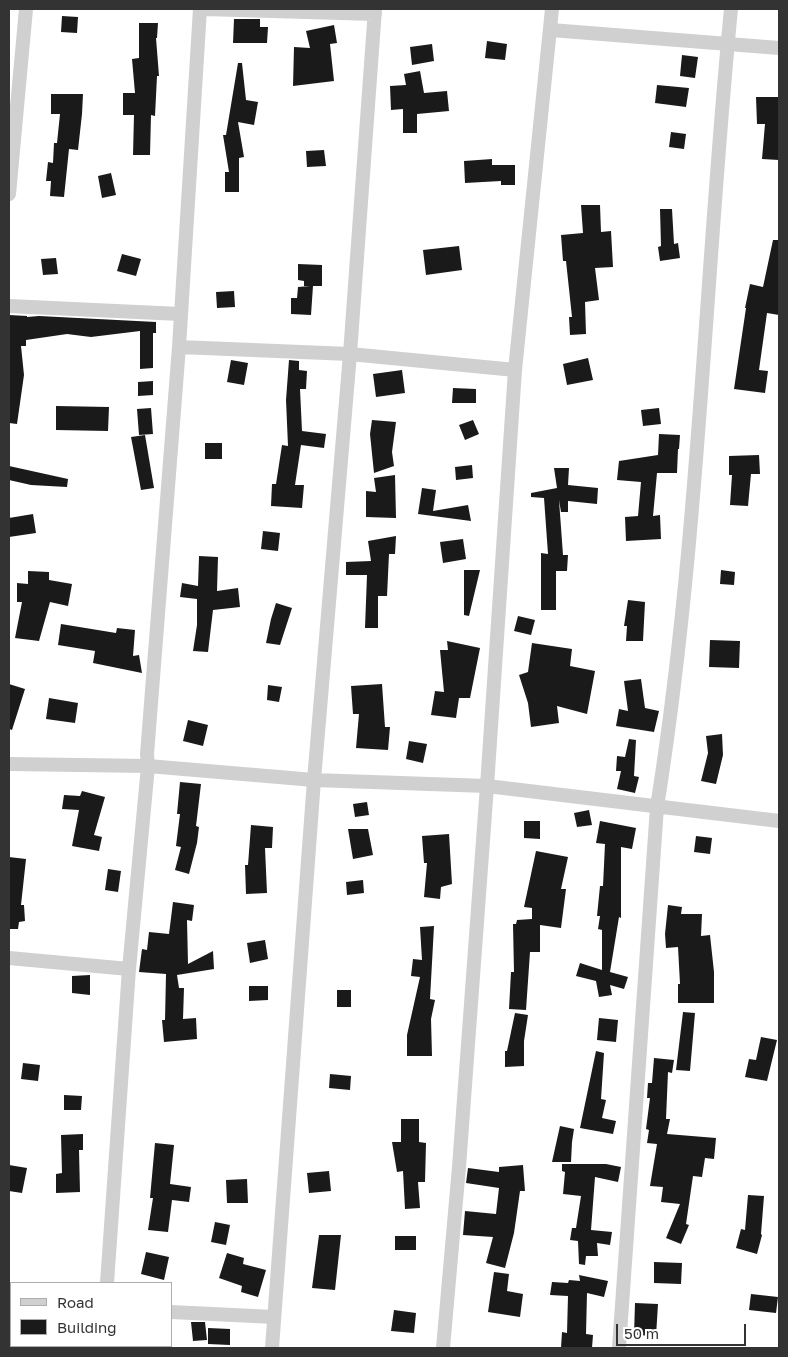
<!DOCTYPE html>
<style>
body{margin:0}
#map{position:relative;width:788px;height:1357px;overflow:hidden;background:#fff;font-family:"Golos Text",sans-serif}
canvas{display:block}
.frame{position:absolute;inset:0;border:10px solid #333;pointer-events:none}
.legend{position:absolute;left:10px;top:1282px;width:162px;height:65px;box-sizing:border-box;background:#fff;border:1px solid #adadad;margin:0;padding:6px 9px;list-style:none;font-size:15px;color:#333}
.legend li{display:flex;align-items:center;gap:10px;height:25px}
.legend b{width:25px;border:1px solid #adadad}
.scale{position:absolute;left:616px;top:1324px;width:130px;height:22px;box-sizing:border-box;border:2px solid #333;border-top:0;padding-left:6px;font-size:15px;line-height:18px;white-space:nowrap;color:#333;-webkit-text-stroke:4px #fff;paint-order:stroke}
</style>
<div id="map">
<canvas width="788" height="1357"></canvas>
<div class="frame"></div>
<ul class="legend">
<li><b style="height:6px;background:#d0d0d0"></b>Road</li>
<li><b style="height:14px;background:#1a1a1a"></b>Building</li>
</ul>
<div class="scale">50 m</div>
</div>
<script>
const ctx = document.querySelector('canvas').getContext('2d');
ctx.lineJoin = 'round';
function fillPath(path, color) { ctx.fillStyle = color; ctx.fill(path, 'evenodd'); }
function strokePath(path, color, width, dash) { ctx.strokeStyle = color; ctx.lineWidth = width; ctx.lineCap = dash ? 'butt' : 'round'; ctx.setLineDash(dash || []); ctx.stroke(path); }
const building = new Path2D(`
 M62,16L78,17L77,33L61,32Z
 M234,19H260V27H268L267,43H233Z
 M139,23H158L157,38H156L159,76H157L155,116L151,115L150,155H133L134,115H123V93H135L132,59L139,58Z
 M334,25L337,43L330,44L334,81L293,86L294,47L310,48L306,31Z
 M487,41L507,44L505,60L485,58Z
 M432,44L434,61L412,65L410,47Z
 M682,55L698,57L695,78L680,76Z
 M238,63H242L246,100L258,102L254,125L238,122L244,157L239,158V192H225V172H229L223,135H226Z
 M420,71L424,93L447,91L449,111L417,114V133H403V109L391,110L390,86L406,85L404,74Z
 M657,85L689,88L686,107L655,103Z
 M51,94H83L82,114L78,150L69,149L64,197L50,196L51,181H46L48,162L53,163L54,143H57L60,114H51Z
 M756,97H779V160L762,159L765,124H757Z
 M671,132L686,134L684,149L669,147Z
 M324,150L326,166L307,167L306,151Z
 M492,159V165H515V185H501V181L465,183L464,161Z
 M111,173L116,195L102,198L98,176Z
 M581,205H600L601,232L611,231L613,267L595,268L599,300L585,302L586,334L570,335L569,317H572L566,261H563L561,235L583,233Z
 M660,209H672L674,244L678,243L680,258L660,261L658,247L661,246Z
 M773,240H779V315L767,313L759,370L768,371L765,393L734,389L746,308H745L750,284L763,287Z
 M459,246L462,270L426,275L423,250Z
 M122,254L141,259L136,276L117,271Z
 M56,258L58,274L43,275L41,259Z
 M298,264L322,265V286H313L311,315L291,314V298H297L298,287L310,286H304V281L298,280Z
 M234,291L235,307L217,308L216,292Z
 M9,315L27,316V317L39,316L156,322V333H153V368L140,369V331L91,337L67,334L26,340V346H21L24,375L17,424L9,423Z
 M588,358L593,380L567,385L563,364Z
 M231,360L248,363L244,385L227,382Z
 M289,360L299,361V370L307,371L306,389H300L302,431L326,434L324,448L301,445L295,485H304L302,508L271,506L272,484H276L282,445L288,446L286,400Z
 M402,370L405,393L376,397L373,374Z
 M153,381V395L138,396V382Z
 M453,388L476,389V403H452Z
 M56,406L109,407L108,431L56,430Z
 M151,408L153,434L139,435L137,409Z
 M659,408L661,424L643,426L641,410Z
 M372,420L396,422L392,452L394,466L374,473L370,434Z
 M473,420L479,434L465,440L459,425Z
 M659,434L680,435L679,449H678L677,473H657L653,516L660,515L661,539L626,541L625,517L638,516L641,482L617,480L619,461L658,455Z
 M145,435L154,488L141,490L131,437Z
 M205,443H222V459H205Z
 M759,455L760,474H751L748,506L730,505L732,475H729V456Z
 M472,465L473,478L456,480L455,467Z
 M9,466L68,479L67,487L31,485L9,480Z
 M554,468H569L568,485L598,488L597,504L568,501V512H561L559,500L563,555H568L567,571H556V610H541V553L548,554L544,498L531,497V493L557,488Z
 M395,475L396,518L366,517V491L376,492L374,478Z
 M422,488L436,490L433,511L468,505L471,521L418,514Z
 M33,514L36,533L9,537V518Z
 M263,531L280,533L278,551L261,549Z
 M396,536L395,554H389L387,596H378V628H365L367,575H346V562L371,561L368,541Z
 M463,539L466,559L443,563L440,542Z
 M199,556L218,557L217,591L238,588L240,607L213,610L208,652L193,651L197,625V599L180,597L182,583L198,586Z
 M464,570H480L469,616L464,615Z
 M721,570L735,572L734,585L720,584Z
 M28,571L49,572V580L72,584L68,606L50,602L39,641L15,638L22,602H17V583L28,584Z
 M628,600L645,602L643,641H626L627,626H624Z
 M276,603L292,608L280,645L266,643L271,619Z
 M518,616L535,620L531,635L514,631Z
 M61,624L116,633L117,628L135,630L133,656L139,655L142,673L93,663L95,651L58,645Z
 M710,640L740,641L739,668L709,667Z
 M447,641L480,648L470,698H459L456,718L431,715L435,691L444,692L440,650H448Z
 M532,643L572,649L570,666L595,671L587,714L557,706L559,723L531,727L528,703L519,675L528,672Z
 M641,679L645,708L659,711L654,732L616,726L619,709L628,711L624,681Z
 M9,684L25,689L12,730L9,729Z
 M382,684L385,727H390L388,750L356,748L359,714H353L351,686Z
 M268,685L282,687L279,702L267,700Z
 M49,698L78,703L75,723L46,719Z
 M188,720L208,725L203,746L183,741Z
 M722,734L723,755L716,784L701,781L708,753L706,736Z
 M629,739L636,740L634,776L639,777L635,793L617,789L621,771H616L617,756L625,757Z
 M409,741L427,744L423,763L406,759Z
 M180,782L201,784L196,826L199,827L197,843L189,874L175,870L181,847L176,846L180,814H177Z
 M82,791L105,797L94,835L102,837L99,851L72,846L79,810L62,809L64,795L80,796Z
 M367,802L369,815L355,817L353,804Z
 M589,810L592,825L577,827L574,813Z
 M524,821H540V839L524,838Z
 M600,821L636,828L632,849L621,847V918L619,917L610,972L628,977L624,989L610,985L612,995L599,997L596,981L576,976L580,963L602,970V930L598,929L600,916H597L600,886H603L605,844L596,843Z
 M251,825L273,827L272,848H265L267,893L246,894L245,865H248Z
 M348,829H368L373,855L353,859Z
 M449,834L452,884L441,887L440,899L424,897L427,863H424L422,836Z
 M696,836L712,838L710,854L694,852Z
 M536,851L568,857L561,889H566L561,928L540,925V952H530L526,1010L509,1009L511,972H514L513,924H516L517,920L532,919V908L524,907Z
 M9,857L26,859L21,905H24L25,921L19,922L18,929H9Z
 M108,869L121,871L118,892L105,890Z
 M363,880L364,893L347,895L346,882Z
 M173,902L194,905L192,921L187,920L188,964L213,951L214,969L177,975L179,988H184L183,1019L196,1018L197,1039L164,1042L162,1020H165L166,974L139,972L142,949L147,950L149,932L169,934Z
 M668,905L682,907L681,914H702L701,936L710,935L714,972V1003H678V984H680L678,947L666,948L665,934Z
 M434,926L430,999L435,1000L431,1019L432,1056H407V1035L420,977L411,976L413,959L422,960L420,927Z
 M265,940L268,959L250,963L247,943Z
 M90,975V995L72,993V976Z
 M249,986H268V1000L249,1001Z
 M337,990H351V1007H337Z
 M683,1012L695,1013L690,1071L676,1070Z
 M515,1013L528,1015L524,1041V1066L505,1067V1051H507Z
 M599,1018L618,1020L616,1042L597,1040Z
 M761,1037L777,1040L767,1081L745,1077L749,1059L756,1060Z
 M596,1051L604,1053L601,1099L606,1100L602,1118L616,1121L613,1134L580,1128Z
 M654,1058L674,1060L672,1073L668,1072L666,1119H670L667,1134L716,1138L714,1159L705,1158L702,1177L693,1176L686,1224L689,1225L681,1244L666,1238L680,1204L661,1202L663,1187L650,1186L657,1144L647,1143L649,1130L646,1129L650,1098H647L648,1083H652Z
 M23,1063L40,1065L38,1081L21,1079Z
 M330,1074L351,1076L350,1090L329,1088Z
 M64,1095L82,1096L81,1110H64Z
 M401,1119H419V1142L426,1143L425,1182H418L420,1208L405,1209L403,1171L397,1172L392,1142H401Z
 M560,1126L574,1129L572,1142L571,1162H552Z
 M83,1134V1150H79L80,1192L56,1193V1174L62,1173L61,1135Z
 M155,1143L174,1145L170,1184L191,1187L189,1202L172,1200L168,1232L148,1230L153,1198H150Z
 M562,1164H606L621,1167L618,1182L595,1177L591,1230L612,1232L610,1245L597,1243L598,1256H586L585,1265L579,1264L578,1241L570,1240L572,1228H576L581,1196L563,1194L565,1172L562,1171Z
 M9,1165L27,1168L22,1193L9,1191Z
 M523,1165L525,1191H520L514,1233L505,1268L486,1263L493,1237L463,1235L465,1211L496,1214L499,1188L466,1183L468,1168L499,1172V1167Z
 M329,1171L331,1191L309,1193L307,1173Z
 M247,1179L248,1203H227L226,1180Z
 M748,1195L764,1196L761,1234L762,1235L757,1254L736,1248L741,1229L745,1230Z
 M215,1222L230,1225L226,1245L211,1242Z
 M319,1235H341L335,1290L312,1288Z
 M395,1236H416V1250H395Z
 M146,1252L169,1257L164,1280L141,1274Z
 M227,1253L244,1258L243,1264L266,1270L258,1297L241,1292L242,1286L219,1278Z
 M654,1262L682,1263L681,1284L654,1283Z
 M494,1272L509,1274L507,1291L523,1294L520,1317L488,1312Z
 M579,1275L608,1281L604,1297L587,1293L586,1334L593,1335L592,1348H561L562,1332L567,1333L568,1296L550,1295L552,1282L568,1283L569,1280L580,1281Z
 M751,1294L778,1297L776,1313L749,1310Z
 M635,1303L658,1304L656,1336L634,1335Z
 M394,1310L416,1313L414,1333L391,1331Z
 M191,1322H205L207,1340L193,1341Z
 M208,1328L230,1329V1345L208,1344Z`);
const minor = new Path2D(`
 M204,9L375,14
 M551,30L779,48
 M9,194L26,9
 M9,306L180,314
 M179,347L350,354L515,370
 M9,764L148,766L314,780L487,786L779,821
 M9,958L129,969
 M107,1283L129,969L148,766L147,754L179,347L200,9
 M171,1312L274,1317
 M102,1348V1346
 M272,1348L314,780L350,354L375,9
 M443,1348L459,1167L487,786L515,370L552,9
 M619,1348L657,807C699,543 705,275 731,9`);
fillPath(building, '#1a1a1a');
strokePath(minor, '#d0d0d0', 14);
</script>
